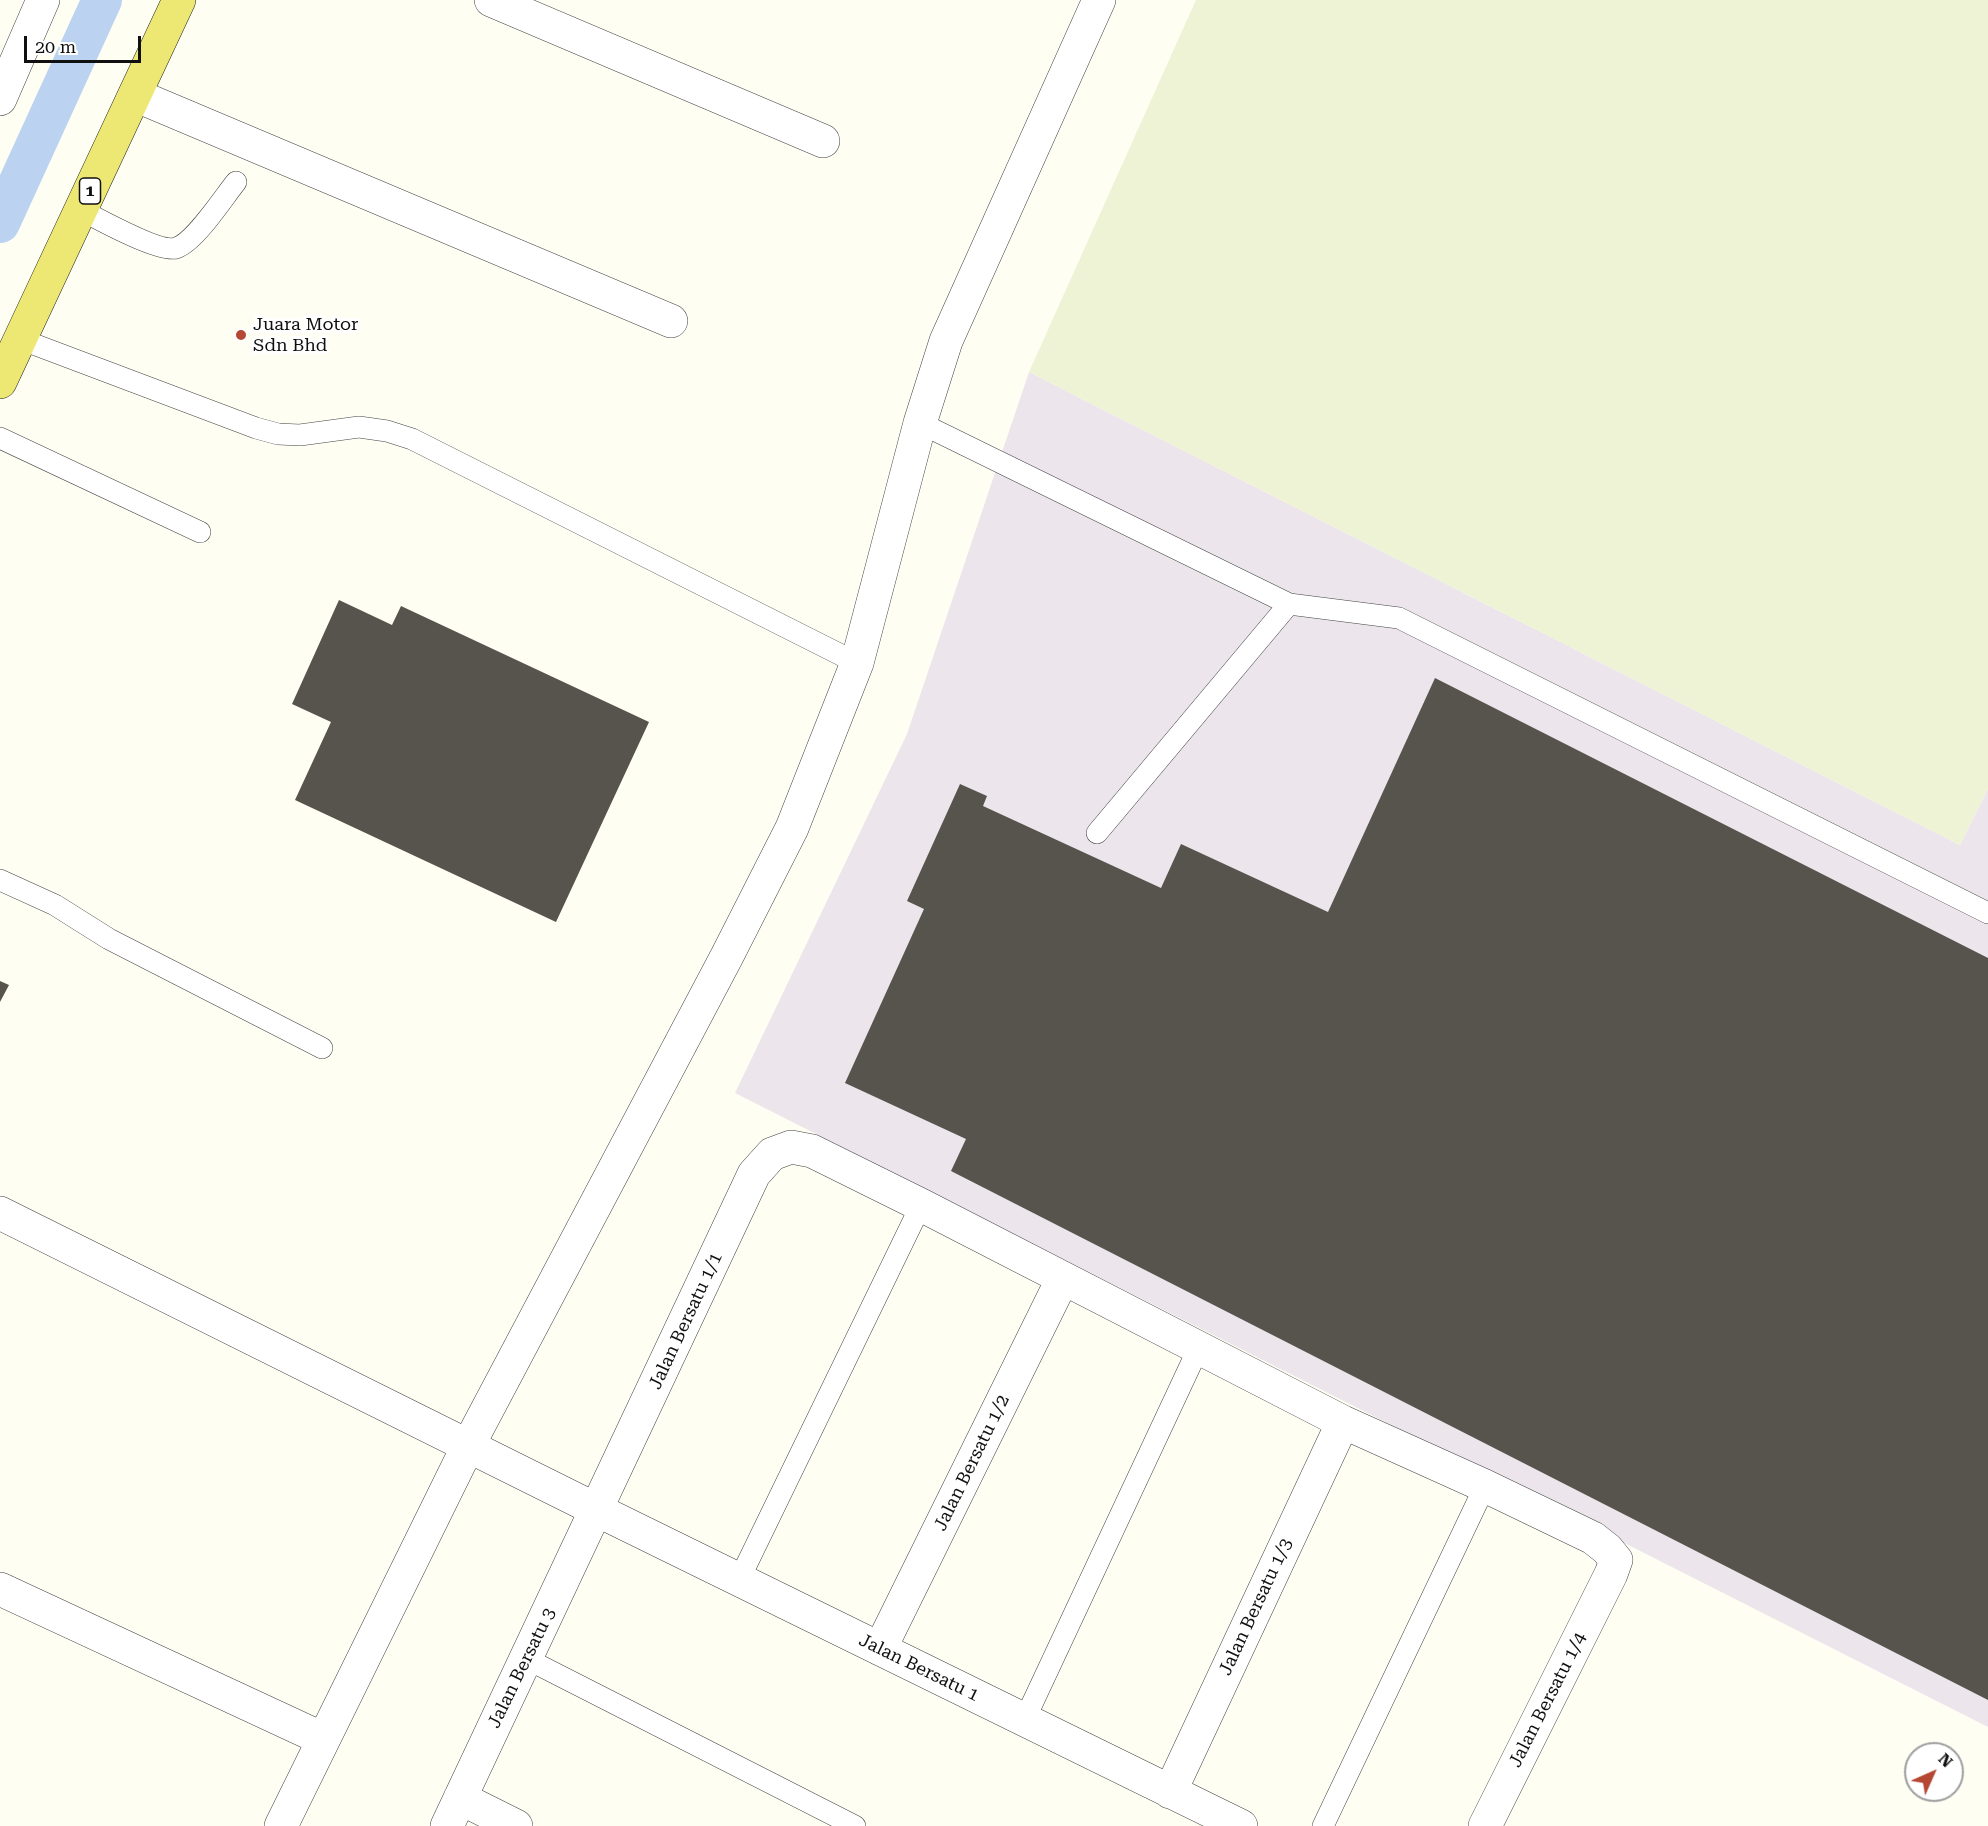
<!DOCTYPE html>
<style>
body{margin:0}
#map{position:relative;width:1988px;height:1826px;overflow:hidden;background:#fefef3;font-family:"Roboto Serif",serif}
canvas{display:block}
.north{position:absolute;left:1904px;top:1742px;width:60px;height:60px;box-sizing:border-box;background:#fff;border:2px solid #9f9f9f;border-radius:50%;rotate:45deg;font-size:16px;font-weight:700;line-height:24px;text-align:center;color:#101010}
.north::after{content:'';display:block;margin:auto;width:21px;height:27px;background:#b54733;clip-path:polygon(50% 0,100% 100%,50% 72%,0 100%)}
.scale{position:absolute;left:24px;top:36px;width:117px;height:27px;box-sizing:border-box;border:3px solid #101010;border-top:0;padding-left:8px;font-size:18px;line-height:21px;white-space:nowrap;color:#101010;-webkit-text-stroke:4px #fff;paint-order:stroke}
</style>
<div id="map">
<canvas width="1988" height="1826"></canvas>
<div class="north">N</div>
<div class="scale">20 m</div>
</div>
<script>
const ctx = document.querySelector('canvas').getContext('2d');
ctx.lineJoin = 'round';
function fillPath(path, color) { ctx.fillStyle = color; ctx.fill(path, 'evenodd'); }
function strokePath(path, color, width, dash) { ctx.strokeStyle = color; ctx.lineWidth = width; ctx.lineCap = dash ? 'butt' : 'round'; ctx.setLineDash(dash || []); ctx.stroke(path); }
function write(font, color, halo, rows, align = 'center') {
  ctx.font = font + ' "Roboto Serif",serif'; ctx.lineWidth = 6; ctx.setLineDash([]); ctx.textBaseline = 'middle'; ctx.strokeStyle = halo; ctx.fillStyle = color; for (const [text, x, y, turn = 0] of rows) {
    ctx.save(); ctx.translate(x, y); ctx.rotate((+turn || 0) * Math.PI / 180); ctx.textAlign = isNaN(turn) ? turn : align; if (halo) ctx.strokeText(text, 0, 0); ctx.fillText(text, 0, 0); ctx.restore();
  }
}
const industrial = new Path2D(`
 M1029,372L1960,845L1988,788V1727L735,1093L907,734Z`);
const farmland = new Path2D(`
 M1196,0H1988V788L1960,845L1029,372Z`);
const canal = new Path2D(`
 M0,223L102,0`);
const building = new Path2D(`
 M339,600L392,625L401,606L649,722L556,922L295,800L331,722L292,704Z
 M1435,678L1988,958V1700L951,1171L966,1139L845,1083L924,909L907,901L960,784L987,796L983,806L1161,888L1181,844L1328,912Z
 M0,981L9,985L0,1002Z`);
const lane = new Path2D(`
 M81,210C98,219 160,253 176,248C195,242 223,198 236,182
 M20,339L256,428L278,434L300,435L359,427L387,431L412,439L857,663
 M920,423L1289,604L1399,618L1988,913
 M0,438L200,532
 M1097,833L1289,604
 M0,880L55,905L109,939L322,1048
 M739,1580L921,1205
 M527,1659L855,1826
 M1024,1721L1199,1347
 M1323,1826L1485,1486`);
const street = new Path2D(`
 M491,0L823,141
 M135,95L671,321
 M0,99L43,0
 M0,1213L597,1510L1241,1826
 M0,1589L323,1739
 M880,1649L1063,1278
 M1170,1792L1343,1422
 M460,1798L516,1826
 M281,1826L468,1446L727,956L792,828L857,663L920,423L946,341L1099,0
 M447,1826L754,1174L772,1154L791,1147L812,1151L921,1205L1343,1422L1485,1486L1593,1538L1607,1549L1616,1560L1611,1574L1485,1826`);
const primary = new Path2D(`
 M0,382L179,0`);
const markers = [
 [241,335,6,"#b54733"]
];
const shields = [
 [90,191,21]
];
const shieldNames = [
 ["1",90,191]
];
const poiNames = [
 ["Juara Motor",253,325],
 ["Sdn Bhd",253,346]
];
const streetNames = [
 ["Jalan Bersatu 1/1",686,1321,-65],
 ["Jalan Bersatu 1/2",972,1463,-64],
 ["Jalan Bersatu 1/3",1256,1607,-65],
 ["Jalan Bersatu 3",522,1668,-64],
 ["Jalan Bersatu 1",919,1668,26],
 ["Jalan Bersatu 1/4",1548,1700,-63]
];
fillPath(industrial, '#ede5ec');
fillPath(farmland, '#eff3d5');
strokePath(canal, '#bcd2f1', 40);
fillPath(building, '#57534d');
strokePath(lane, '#434343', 22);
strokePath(street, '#434343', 34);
strokePath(primary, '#212121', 34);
strokePath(lane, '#fff', 21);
strokePath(street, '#fff', 33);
strokePath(primary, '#ede874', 33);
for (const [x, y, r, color] of markers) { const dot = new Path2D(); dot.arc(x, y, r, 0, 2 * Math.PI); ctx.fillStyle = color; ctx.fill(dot); strokePath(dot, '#fff', 2); }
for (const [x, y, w] of shields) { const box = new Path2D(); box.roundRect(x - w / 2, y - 13, w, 26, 4.5); ctx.fillStyle = '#fff'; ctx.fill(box); strokePath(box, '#101010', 1.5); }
write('bold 16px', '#101010', null, shieldNames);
write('18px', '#101010', '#fff', poiNames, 'left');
write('18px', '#101010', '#fff', streetNames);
</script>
